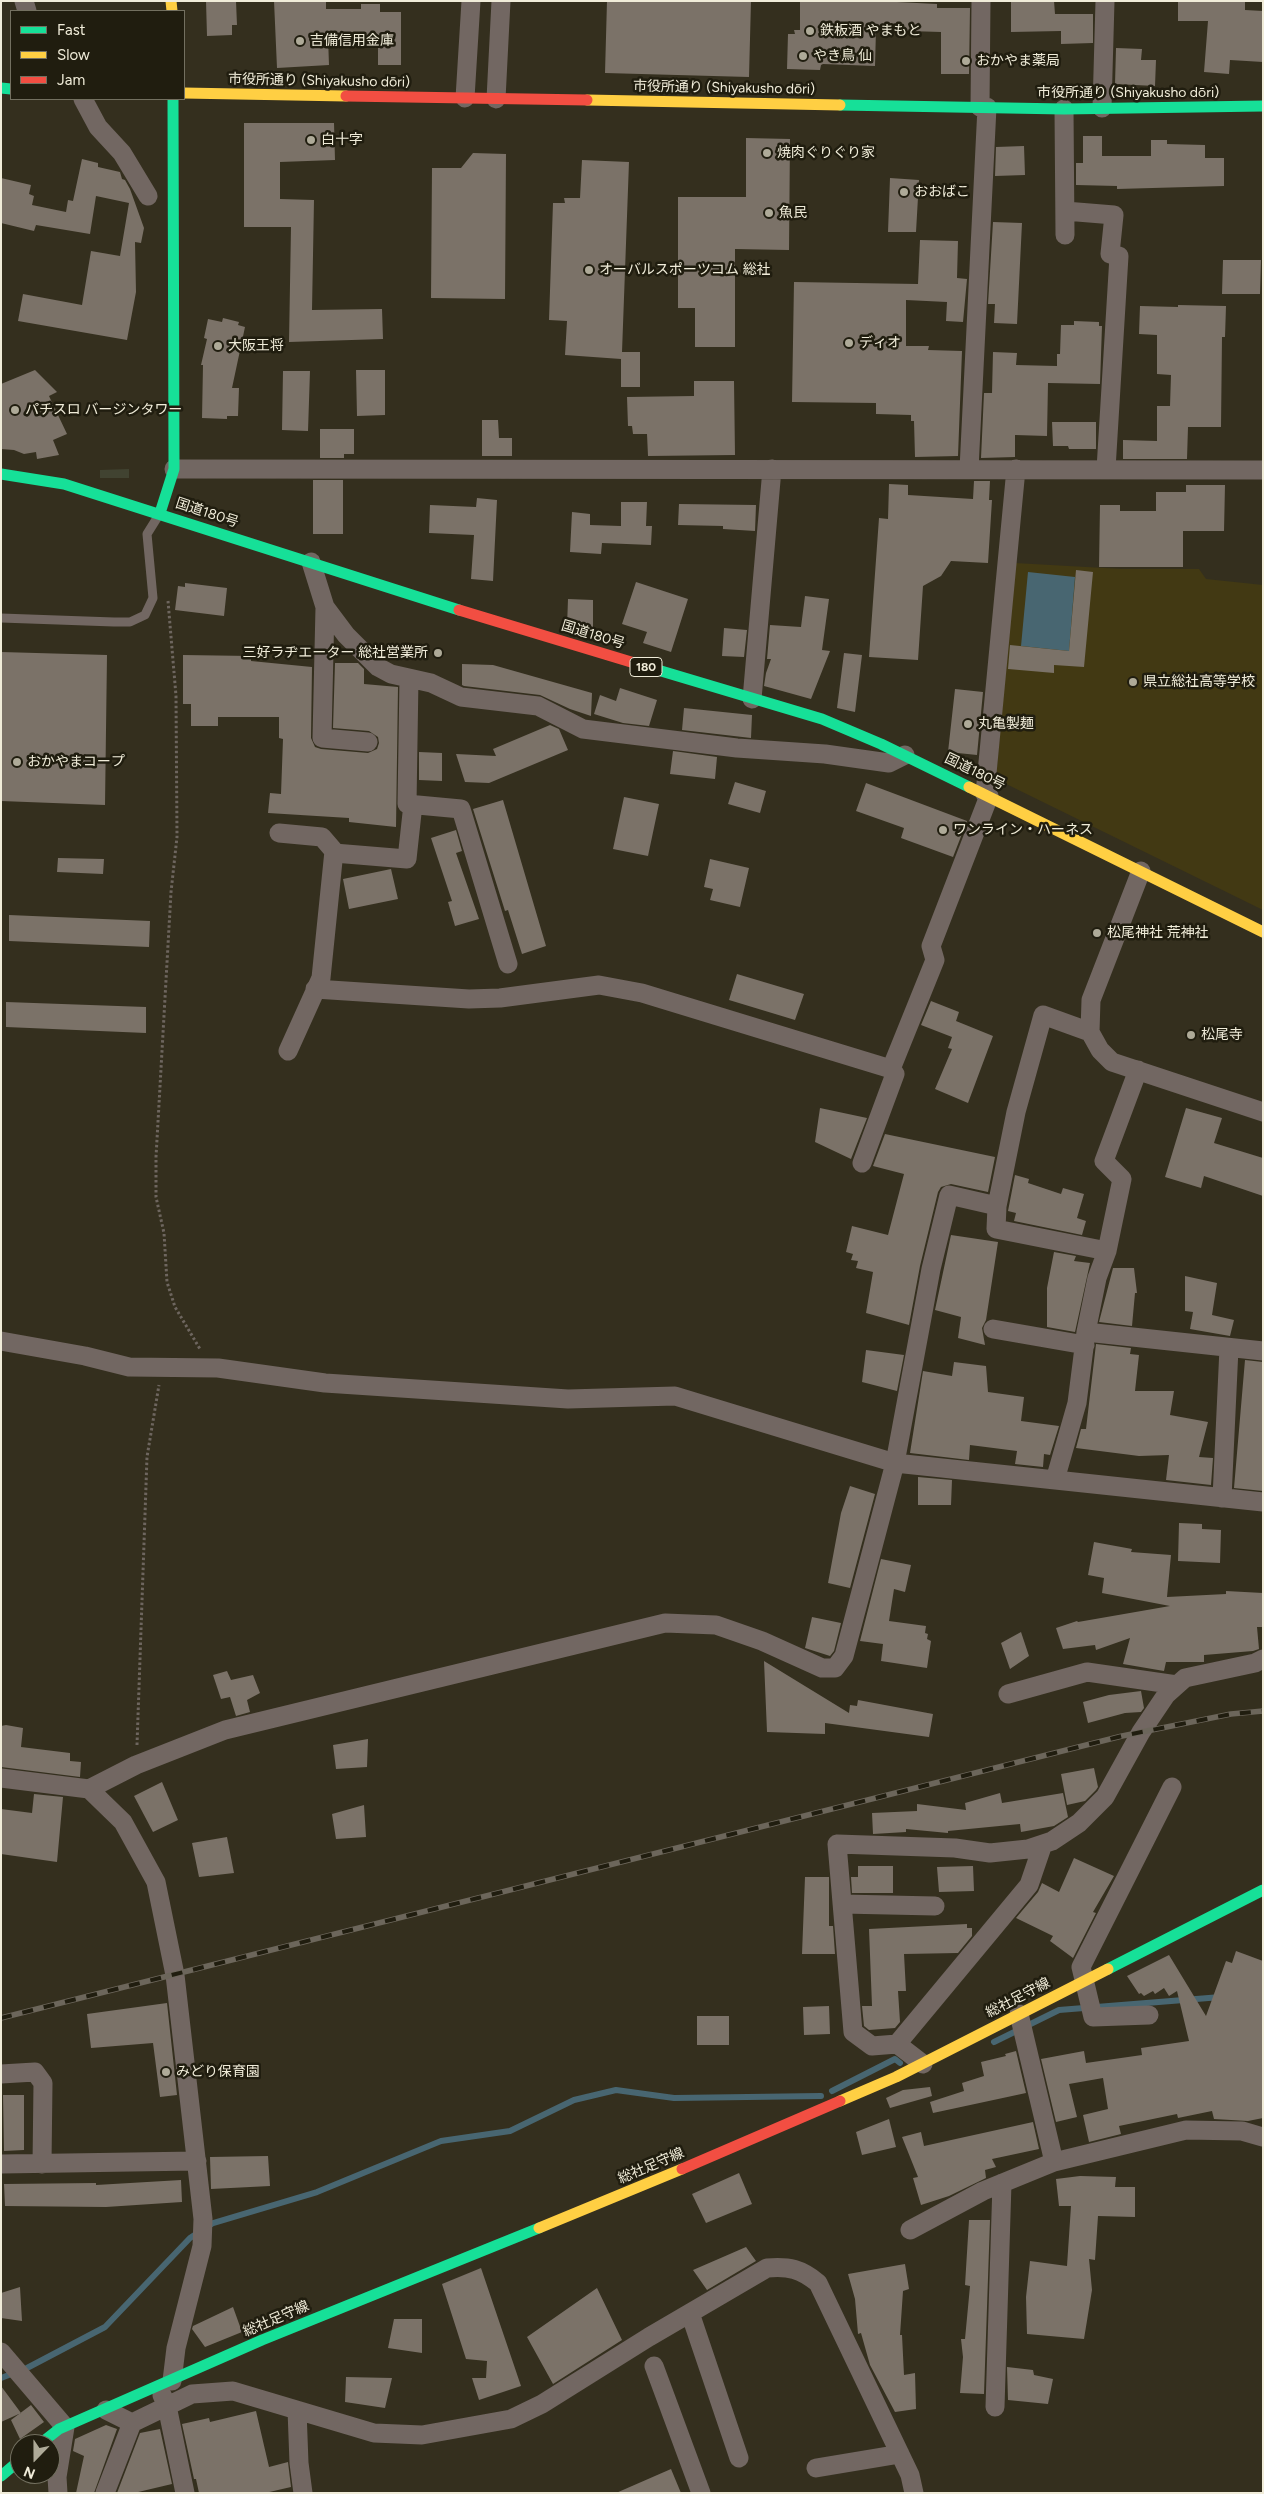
<!DOCTYPE html>
<meta charset="utf-8">
<style>
body{margin:0}
#map{position:relative;width:1264px;height:2494px;overflow:hidden;background:#342f1e;font-family:Figtree,sans-serif}
canvas{display:block}
.frame{position:absolute;inset:0;border:2px solid #f0ecd9;pointer-events:none}
.legend{position:absolute;left:10px;top:10px;width:175px;height:90px;box-sizing:border-box;background:#201d0f;border:1px solid #737060;margin:0;padding:6px 9px;list-style:none;font-size:15px;color:#f0ecd9}
.legend li{display:flex;align-items:center;gap:10px;height:25px}
.legend b{width:25px;border:1px solid #737060}
.north{position:absolute;left:10px;top:2434px;width:50px;height:50px;box-sizing:border-box;background:#201d0f;border:1px solid #737060;border-radius:50%;rotate:202deg;font-size:14px;font-weight:700;line-height:20px;text-align:center;color:#f0ecd9}
.north::after{content:'';display:block;margin:auto;width:18px;height:22px;background:#aeaa98;clip-path:polygon(50% 0,100% 100%,50% 72%,0 100%)}
</style>
<div id="map">
<canvas width="1264" height="2494"></canvas>
<div class="frame"></div>
<ul class="legend">
<li><b style="height:6px;background:#16e098"></b>Fast</li>
<li><b style="height:6px;background:#ffcf43"></b>Slow</li>
<li><b style="height:6px;background:#f24e42"></b>Jam</li>
</ul>
<div class="north">N</div>
</div>
<script>
const ctx = document.querySelector('canvas').getContext('2d');
ctx.lineJoin = 'round';
function fillPath(path, color) { ctx.fillStyle = color; ctx.fill(path, 'evenodd'); }
function strokePath(path, color, width, dash) { ctx.strokeStyle = color; ctx.lineWidth = width; ctx.lineCap = dash ? 'butt' : 'round'; ctx.setLineDash(dash || []); ctx.stroke(path); }
function write(font, color, halo, rows, align = 'center') {
  ctx.font = font + ' Figtree,"Noto Sans JP",sans-serif'; ctx.lineWidth = 5; ctx.setLineDash([]); ctx.textBaseline = 'middle'; ctx.strokeStyle = halo; ctx.fillStyle = color; for (const [text, x, y, turn = 0] of rows) {
    ctx.save(); ctx.translate(x, y); ctx.rotate((+turn || 0) * Math.PI / 180); ctx.textAlign = isNaN(turn) ? turn : align; if (halo) ctx.strokeText(text, 0, 0); ctx.fillText(text, 0, 0); ctx.restore();
  }
}
const built = new Path2D(`
 M1015,563L1122,569H1199L1206,579L1263,585V910L996,779Z`);
const green = new Path2D(`
 M129,469V478H100V470Z`);
const water = new Path2D(`
 M1028,572L1075,577L1069,651L1021,646Z`);
const stream = new Path2D(`
 M994,2042L1059,2010L1221,1997
 M832,2091L895,2059L900,2063
 M1,2378L27,2368L105,2327L190,2238L213,2223L317,2192L441,2141L510,2131L574,2100L616,2090L674,2098L821,2096`);
const building = new Path2D(`
 M206,1H236L237,25H232V35L207,36Z
 M274,1H326V9H361V4H380V12H401V65H378V38L328,37L329,65L277,68Z
 M607,1H751L749,77L605,73Z
 M800,1H877L937,4V8H970L969,74H941V32L876,30L875,66L823,64L821,65L820,70L787,69L788,34H795L794,30H800Z
 M1011,1H1054L1055,14H1093V43L1061,44V31L1011,32Z
 M1178,1H1245V10L1263,11V62L1230,60L1229,74L1204,72L1208,21H1178Z
 M1116,48L1142,49L1141,60H1156L1155,86L1115,84Z
 M244,123H334L335,160L280,162V199L314,200L312,310L382,309L383,339L289,342L291,227H244Z
 M1083,136H1102V156H1151V140H1167V144L1205,145V158H1224V186L1117,189V186L1076,185V163H1083Z
 M746,138L790,139L789,250L735,249V347H695V308H678V197H746Z
 M1024,146L1025,175L995,176L996,147Z
 M473,153L506,154L505,299L431,298L432,168H461Z
 M82,159L98,163V167L120,172L122,179L125,180L130,189L144,228L141,243L135,242L136,292L127,340L18,321L23,294L82,305L91,251L120,256L129,203L96,196L90,234L36,225L34,231L1,223V178L31,185L29,194L34,196L32,205L66,212L68,200L73,201Z
 M582,160L629,162L622,352H640V387H621V359L565,355L567,321L549,320L553,203H565L564,198H580Z
 M890,178L919,180L916,232H888Z
 M993,222L1022,223L1017,324L994,323L995,304H988Z
 M920,240L958,241L957,278L967,279L963,322L946,321L947,302L906,300V346H929L928,350L962,351L958,456L915,457L914,421H911V415L876,414V403L792,402L794,282L918,284Z
 M1223,260H1261L1260,294H1222Z
 M1178,305L1226,306L1225,337H1222L1221,427H1188L1187,459H1123V440L1157,441V406H1170L1171,375L1157,374V335L1139,334L1140,306L1178,307Z
 M223,318L239,322L238,325L245,327L232,388H239L238,416H227V419L202,418L203,365H201L207,339L204,338L208,319L222,322Z
 M1074,321L1099,322V326H1102L1100,384L1048,383L1047,436L1015,435V457L981,458L984,393H992L993,352L1017,353L1016,365L1057,366V354H1060L1061,325H1074Z
 M35,370L57,392L49,396L67,434L53,440L59,455L37,459L36,452L24,454L14,450L1,449V384Z
 M356,370H385V415L357,416Z
 M283,371H310L308,431L282,430Z
 M694,381H734L735,455L648,456L647,434H633L632,426H628L627,397L694,396Z
 M482,420H498L499,438H512V456H482Z
 M1052,422H1096V449H1069L1068,446H1053Z
 M320,429H354V454H344V458H320Z
 M313,480H343V534H313Z
 M974,481H990L989,500H992L988,563L951,561L941,576L923,586L918,660L869,657L879,518L888,519L889,484L908,485V495L973,499Z
 M1186,485H1225L1224,531H1183V567H1099L1100,505H1120V511H1156V492H1186Z
 M477,498L497,500L493,581L471,579L474,535L429,533L430,505L476,507Z
 M621,502H647L646,526H652L651,545L602,543L601,554L570,552L572,512L590,514V525L621,526Z
 M679,504L756,505L755,531L723,529V526L678,525Z
 M1076,570L1093,572L1084,667L1054,665V673L1008,669L1010,645L1069,651Z
 M636,582L688,599L671,652L643,643L647,632L622,624Z
 M185,583L227,588L224,616L175,610L178,586L185,587Z
 M805,596L829,599L822,650L830,651L811,699L764,686L766,673L771,659H767L770,625L801,627Z
 M568,599L593,600V628L567,627Z
 M724,628L747,630L744,657L722,656Z
 M1,652L107,655L105,805L1,801Z
 M844,653L862,655L855,712L837,708Z
 M183,655L251,656V661L312,667L311,738L315,747L321,749L368,753L377,749L379,743L378,737L369,731L333,728L335,663H358L364,669V684L398,687L396,827L349,822V818L268,813L270,793L281,794L283,739L279,738V717H218V726H191V704H183Z
 M462,664L493,665L592,693L591,716L570,709L540,695L464,686L462,685Z
 M620,688L657,700L649,726L623,723L594,714L600,695L616,701Z
 M955,689L983,692L977,755L948,752Z
 M684,708L752,715L751,738L682,730Z
 M550,725L559,729L568,750L489,783L465,782L456,754L496,756L493,749Z
 M673,751L717,757L715,779L670,774Z
 M419,752L442,753V781L419,780Z
 M735,782L766,791L760,813L728,804Z
 M866,783L967,821L953,857L901,838L904,828L856,811Z
 M624,797L659,804L648,856L613,849Z
 M503,800L546,946L522,954L508,910L505,911L473,809Z
 M456,830L462,851L456,853L479,919L455,926L448,902L452,901L431,838Z
 M58,858L104,859L103,874L57,872Z
 M710,859L749,868L740,907L710,900L713,889L704,887Z
 M391,869L398,899L349,909L343,879Z
 M9,915L150,921L149,947L9,941Z
 M737,974L804,994L795,1020L729,1000Z
 M931,1001L959,1012L956,1021L993,1036L968,1103L935,1089L952,1049L948,1048L952,1037L921,1025Z
 M6,1002L146,1007V1033L6,1027Z
 M820,1108L867,1118L851,1159L815,1142Z
 M1186,1108L1222,1118L1214,1143L1263,1158V1196L1204,1176L1201,1188L1165,1177Z
 M885,1134L995,1157L988,1192L951,1184L941,1187L938,1192L920,1266L909,1325L866,1313L873,1272L856,1268L858,1261L851,1260L853,1254L846,1252L852,1226L888,1235L904,1174L873,1166Z
 M1015,1175L1029,1179L1028,1183L1061,1194L1063,1188L1084,1194L1077,1218L1086,1221L1082,1235L1014,1221L1016,1213L1008,1211Z
 M951,1235L998,1242L986,1320L982,1328L985,1345L958,1338L961,1317L935,1310Z
 M1054,1252L1076,1256L1074,1261L1090,1263L1075,1332L1047,1327V1288Z
 M1113,1268H1134L1137,1293H1135L1132,1326L1099,1322Z
 M1185,1276L1217,1283L1212,1315L1234,1320L1230,1336L1190,1329L1193,1312L1185,1311Z
 M1096,1344L1131,1348L1130,1354L1139,1355L1135,1391H1174L1170,1415L1208,1422L1199,1457L1213,1458L1211,1485L1166,1480L1169,1455L1139,1456L1076,1448L1081,1429H1086Z
 M866,1350L904,1355L897,1391L862,1382Z
 M1245,1360L1263,1362V1491L1234,1488Z
 M954,1362L986,1366L988,1392L1024,1397L1021,1421L1059,1426L1050,1455L1044,1454L1043,1467L1015,1464L1017,1451L970,1445L969,1460L910,1453L923,1371L952,1376Z
 M918,1477L952,1480L951,1505H918Z
 M850,1486L875,1494L850,1588L828,1583L841,1513Z
 M1179,1523L1202,1524V1529L1221,1530L1220,1563L1178,1561Z
 M1094,1542L1132,1549L1131,1552L1171,1555L1167,1597L1226,1594V1591L1263,1593V1627H1257L1259,1649L1253,1651L1204,1655V1662H1166L1164,1671L1123,1664L1130,1638L1096,1650L1095,1645L1063,1649L1056,1628L1077,1621L1078,1622L1170,1606L1102,1593L1104,1578L1088,1575Z
 M881,1559L911,1565L905,1592L894,1589L889,1621L926,1626L925,1633L928,1634L927,1639L931,1641L927,1668L881,1661L883,1644L860,1641Z
 M812,1617L841,1623L834,1651L830,1656L805,1648Z
 M1021,1632L1029,1656L1010,1669L1001,1643Z
 M764,1661L849,1713L850,1705L857,1706L858,1700L933,1714L929,1737L825,1723V1734L767,1732Z
 M227,1671L231,1680L253,1675L260,1693L247,1700L250,1712L236,1716L230,1697L221,1699L213,1675Z
 M1141,1691L1144,1708L1141,1712L1125,1713L1088,1723L1083,1702L1109,1695Z
 M6,1725L23,1728L21,1747L70,1753V1761L81,1762L80,1777L1,1767V1726Z
 M368,1739L367,1767L336,1769L333,1745Z
 M1094,1768L1098,1787L1096,1790L1085,1801L1067,1805L1061,1774Z
 M162,1782L178,1820L153,1832L134,1796Z
 M1000,1793L1002,1803L1063,1793L1068,1817L1054,1826L1021,1832L1020,1824L948,1831V1833L906,1829V1832L873,1834L872,1813L917,1811V1804L966,1810L965,1803Z
 M34,1794L63,1797L57,1862L1,1854V1809L32,1813Z
 M364,1805L366,1837L336,1839L332,1814Z
 M227,1837L234,1873L199,1877L192,1843Z
 M1074,1858L1114,1876L1093,1912L1096,1913L1073,1958L1050,1941L1053,1936L1016,1918L1038,1892L1042,1883L1059,1892Z
 M858,1866H893V1893H852L851,1877H858Z
 M973,1866L974,1891L939,1892L937,1867Z
 M805,1877H829V1926H833L835,1954H802Z
 M967,1924V1928H972V1936L958,1953L904,1954L906,1991H898L900,2022L895,2028L869,2030L864,2026L862,2006H872L869,1929Z
 M1236,1951L1263,1961V2118L1248,2121L1214,2119L1212,2111L1178,2118L1177,2114L1119,2126L1121,2134L1089,2142L1083,2115L1108,2109L1103,2078L1069,2084L1077,2117L1056,2122L1041,2059L1084,2051L1086,2063L1142,2055L1141,2048L1189,2041L1177,1991L1169,1996L1164,1988L1155,1994L1153,1991L1144,1996L1141,1993L1139,1994L1127,1976L1169,1955L1206,2016L1226,1961L1232,1963Z
 M167,2003L177,2095L160,2097L153,2043L91,2048L87,2014Z
 M829,2006L830,2034L804,2035L803,2007Z
 M697,2016H729V2045H697Z
 M1016,2051L1026,2093L933,2113L930,2102L964,2091L962,2083L984,2076L981,2062L1006,2056L1005,2054Z
 M930,2087L932,2096L890,2108L886,2098L903,2090Z
 M3,2095H24V2150L4,2151Z
 M889,2119L896,2147L862,2155L856,2132Z
 M1033,2122L1039,2149L992,2159L996,2167L985,2170L986,2178L949,2196L921,2205L913,2178L918,2177L902,2137L921,2132L924,2146Z
 M268,2156L270,2186L211,2189L210,2157Z
 M739,2173L752,2204L706,2223L692,2194Z
 M1080,2176L1116,2177L1115,2187H1135V2217L1098,2216L1095,2260L1089,2259L1092,2290L1084,2339L1027,2334L1026,2297L1030,2261L1067,2266L1071,2206H1059L1056,2179Z
 M181,2180L182,2202L106,2207L5,2206L4,2184L96,2183V2185Z
 M969,2220H990L984,2394L960,2393L963,2357L961,2339H965L970,2286L965,2285Z
 M746,2247L756,2261L707,2290L693,2270Z
 M905,2264L909,2289L903,2291L900,2335H902L904,2375L915,2373L916,2409L895,2412L870,2365L861,2333L858,2334L855,2299L848,2274Z
 M481,2268L521,2386L479,2400L472,2378H486L487,2361L466,2359L442,2284Z
 M20,2287L22,2321L1,2318V2293Z
 M597,2288L622,2340L553,2384L527,2337Z
 M233,2307L242,2332L205,2347L192,2329L193,2326Z
 M394,2319H422V2353L388,2348Z
 M1007,2367L1033,2370L1034,2375L1053,2379L1048,2404L1008,2400Z
 M346,2377L392,2378L385,2408L345,2402Z
 M1,2386L21,2413L1,2422Z
 M31,2405L44,2422L20,2439L11,2420Z
 M256,2411L269,2467L288,2462L291,2487L265,2493H199L196,2479H194L182,2424L209,2418L210,2422Z
 M106,2425L117,2429L94,2493H76L84,2456L73,2451L75,2439Z
 M160,2429L172,2484L134,2493H117L140,2433Z
 M671,2469L681,2493H616Z`);
const path = new Path2D(`
 M168,601L176,696L177,837L171,892L156,1157V1197L164,1233L167,1282L175,1307L200,1349
 M137,1745L147,1457L159,1385`);
const lane = new Path2D(`
 M1,618L114,622H130L145,615L153,598L147,534L157,518`);
const street = new Path2D(`
 M24,1L27,11
 M465,98L471,1
 M83,99L98,127L122,153L148,196
 M496,99L501,1
 M980,107L981,1
 M1102,108L1105,1
 M1064,109L1065,235
 M1065,211L1114,215L1110,254L1119,256L1106,469
 M174,469L1263,470
 M969,469L987,107
 M311,562L325,607L346,635L378,667L391,674L431,683L461,697L538,706L583,729L737,748L825,754L889,763L905,755
 M325,607L322,738L368,742
 M409,678L407,804L461,809L508,964
 M752,699L772,469
 M985,794L1016,469
 M279,833L322,837L334,851L321,978L288,1051
 M334,853L407,859L413,804
 M315,989L469,999L500,998L599,985L642,993L891,1069L935,960L931,946L989,796
 M1090,1032L1100,1050L1112,1062L1263,1112
 M862,1163L895,1074L891,1069
 M997,1206L996,1229L1107,1251
 M993,1329L1085,1345
 M1086,1332L1263,1351
 M1,1341L85,1356L129,1367L218,1368L325,1383L568,1399L675,1396L895,1463L1263,1502
 M1055,1480L1077,1403L1086,1332L1097,1278L1107,1251L1122,1179L1104,1161L1138,1070
 M1222,1498L1229,1348
 M1008,1694L1087,1672L1177,1685
 M1,1778L89,1789L136,1765L225,1730L665,1623L716,1625L762,1641L822,1668H835L844,1656L895,1463L931,1269L949,1195L997,1206L1016,1112L1043,1015L1090,1032L1091,1000L1141,871
 M89,1789L123,1822L156,1882L175,1975L203,2219L202,2246L176,2348L172,2381
 M842,1904L935,1906
 M1019,2014L1054,2162
 M1149,2015L1093,2017L1081,1967L1172,1787
 M897,2044L1029,1885L1043,1844
 M923,2064L897,2044L872,2046L853,2032L837,1844L955,1848L990,1853L1028,1849L1052,1841L1079,1823L1105,1797L1141,1732L1166,1695L1185,1678L1255,1663L1263,1659
 M1,2074L35,2072L43,2083L42,2164
 M1,2164L197,2161
 M910,2230L983,2191L1054,2162L1186,2130L1242,2131L1263,2137
 M690,2313L739,2458
 M1,2352L65,2427L57,2477L58,2493
 M654,2366L701,2493
 M162,2395L167,2406L185,2493
 M995,2407L1002,2183
 M106,2410L132,2423L192,2394L233,2391L374,2433L422,2435L511,2419L542,2404L649,2337L767,2268C789,2266 801,2269 818,2283L910,2475L914,2493
 M297,2410L299,2463L303,2493
 M816,2468L900,2454
 M105,2493L132,2423`);
const fast = new Path2D(`
 M1,88L11,89
 M840,105L1064,109L1263,106
 M1,474L64,484L459,610
 M160,513L174,469L173,99
 M641,665L822,719L881,744L969,787
 M1108,1969L1263,1890
 M40,2444L59,2429L262,2340L539,2228
 M1,2476L20,2460`);
const slow = new Path2D(`
 M171,1L172,11
 M184,93L346,96
 M587,100L840,105
 M969,787L1263,932
 M840,2101L896,2077L1108,1969
 M539,2228L682,2169`);
const jam = new Path2D(`
 M346,96L587,100
 M459,610L641,665
 M682,2169L840,2101`);
const rail = new Path2D(`
 M1,2018L1122,1736L1231,1714L1263,1711`);
const markers = [
 [810,31,5,"#aeaa98"],
 [300,41,5,"#aeaa98"],
 [803,56,5,"#aeaa98"],
 [966,61,5,"#aeaa98"],
 [311,140,5,"#aeaa98"],
 [767,153,5,"#aeaa98"],
 [904,192,5,"#aeaa98"],
 [769,213,5,"#aeaa98"],
 [589,270,5,"#aeaa98"],
 [849,343,5,"#aeaa98"],
 [218,346,5,"#aeaa98"],
 [15,410,5,"#aeaa98"],
 [438,653,5,"#aeaa98"],
 [1133,682,5,"#aeaa98"],
 [968,724,5,"#aeaa98"],
 [17,762,5,"#aeaa98"],
 [943,830,5,"#aeaa98"],
 [1097,933,5,"#aeaa98"],
 [1191,1035,5,"#aeaa98"],
 [166,2072,5,"#aeaa98"]
];
const shields = [
 [646,667,32]
];
const shieldNames = [
 ["180",646,667]
];
const poiNames = [
 ["鉄板酒 やまもと",820,31],
 ["吉備信用金庫",310,41],
 ["やき鳥 仙",813,56],
 ["おかやま薬局",976,61],
 ["白十字",321,140],
 ["焼肉ぐりぐり家",777,153],
 ["おおばこ",914,192],
 ["魚民",779,213],
 ["オーバルスポーツコム 総社",599,270],
 ["ディオ",859,343],
 ["大阪王将",228,346],
 ["パチスロ バージンタワー",25,410],
 ["三好ラヂエーター 総社営業所",428,653,"right"],
 ["県立総社高等学校",1143,682],
 ["丸亀製麺",978,724],
 ["おかやまコープ",27,762],
 ["ワンライン・ハーネス",953,830],
 ["松尾神社 荒神社",1107,933],
 ["松尾寺",1201,1035],
 ["みどり保育園",176,2072]
];
const streetNames = [
 ["市役所通り (Shiyakusho dōri)",319,81,1],
 ["市役所通り (Shiyakusho dōri)",724,88,1],
 ["市役所通り (Shiyakusho dōri)",1128,93],
 ["国道180号",207,513,18],
 ["国道180号",593,635,17],
 ["国道180号",975,772,26],
 ["総社足守線",1018,1998,-27],
 ["総社足守線",651,2166,-23],
 ["総社足守線",276,2319,-23]
];
fillPath(built, '#423913');
fillPath(green, '#414331');
fillPath(water, '#486671');
strokePath(stream, '#486671', 6);
fillPath(building, '#7b7268');
strokePath(path, '#6e665f', 3, [2.5, 2.5]);
strokePath(lane, '#726762', 9);
strokePath(street, '#726762', 19);
strokePath(fast, '#16e098', 11);
strokePath(slow, '#ffcf43', 11);
strokePath(jam, '#f24e42', 11);
strokePath(rail, '#6c665b', 5.5);
strokePath(rail, '#201d0f', 4, [11]);
for (const [x, y, r, color] of markers) { const dot = new Path2D(); dot.arc(x, y, r, 0, 2 * Math.PI); ctx.fillStyle = color; ctx.fill(dot); strokePath(dot, '#201d0f', 2); }
for (const [x, y, w] of shields) { const box = new Path2D(); box.roundRect(x - w / 2, y - 9.5, w, 19, 4); ctx.fillStyle = '#201d0f'; ctx.fill(box); strokePath(box, '#f0ecd9', 1); }
write('bold 12px', '#f0ecd9', null, shieldNames);
write('14px', '#f0ecd9', '#201d0f', poiNames, 'left');
write('14px', '#f0ecd9', '#201d0f', streetNames);
</script>
